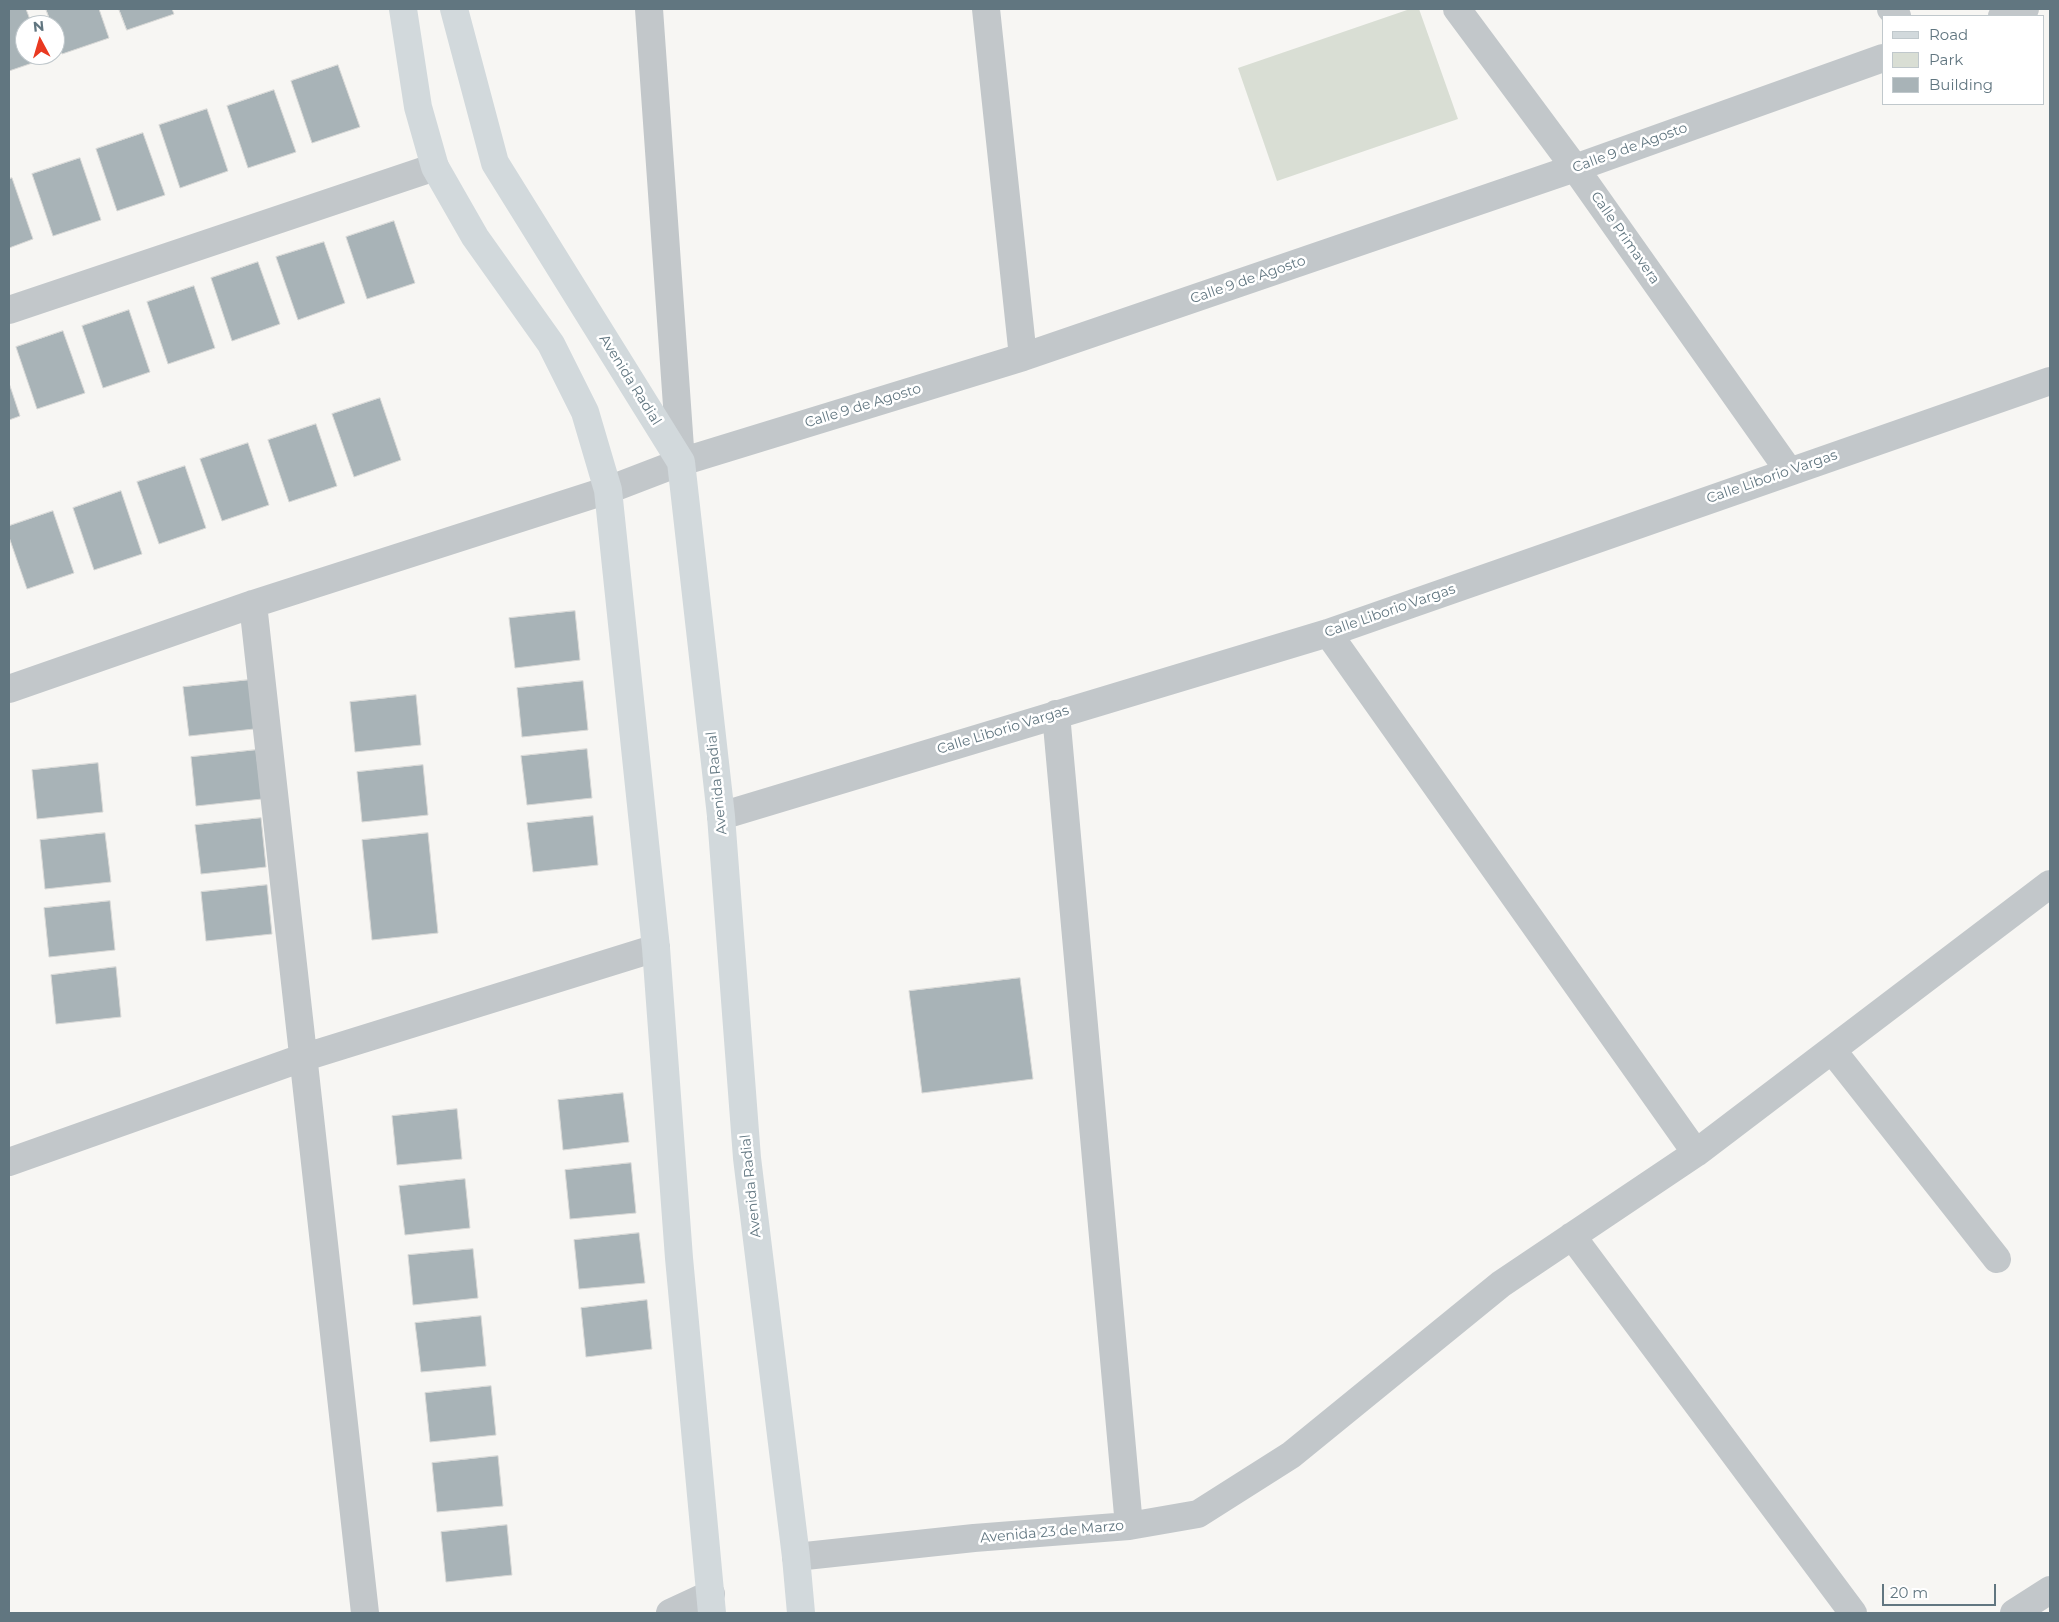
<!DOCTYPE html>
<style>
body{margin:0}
#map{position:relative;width:2059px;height:1622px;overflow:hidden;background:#f7f6f3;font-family:Montserrat,sans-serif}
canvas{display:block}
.frame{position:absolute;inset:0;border:10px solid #617680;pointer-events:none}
.legend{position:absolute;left:1882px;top:15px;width:162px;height:90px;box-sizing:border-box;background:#fff;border:1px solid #c0c8cc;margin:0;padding:6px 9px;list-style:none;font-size:15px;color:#617680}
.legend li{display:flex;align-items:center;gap:10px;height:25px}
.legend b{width:25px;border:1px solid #c0c8cc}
.north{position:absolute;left:15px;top:15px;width:50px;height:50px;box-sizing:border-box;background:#fff;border:1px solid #c0c8cc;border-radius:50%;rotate:354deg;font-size:14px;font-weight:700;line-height:20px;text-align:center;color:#617680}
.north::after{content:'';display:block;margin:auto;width:18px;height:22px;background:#e93921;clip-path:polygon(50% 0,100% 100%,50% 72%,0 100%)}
.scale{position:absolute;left:1882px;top:1584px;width:114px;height:22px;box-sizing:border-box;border:2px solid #617680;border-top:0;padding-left:6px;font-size:15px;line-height:18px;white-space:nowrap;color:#617680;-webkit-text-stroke:4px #fff;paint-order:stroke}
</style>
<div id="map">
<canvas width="2059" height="1622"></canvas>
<div class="frame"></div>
<ul class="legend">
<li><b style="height:6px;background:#d2d9dc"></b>Road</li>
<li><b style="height:14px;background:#d9ded4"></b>Park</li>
<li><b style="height:14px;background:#a8b3b7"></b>Building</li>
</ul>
<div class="north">N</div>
<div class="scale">20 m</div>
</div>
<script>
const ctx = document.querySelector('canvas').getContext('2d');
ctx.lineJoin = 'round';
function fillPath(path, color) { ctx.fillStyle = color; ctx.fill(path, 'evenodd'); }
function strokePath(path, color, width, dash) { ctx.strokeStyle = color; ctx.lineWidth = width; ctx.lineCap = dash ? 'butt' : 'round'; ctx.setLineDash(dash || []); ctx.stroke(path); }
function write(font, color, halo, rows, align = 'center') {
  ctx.font = font + ' Montserrat,sans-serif'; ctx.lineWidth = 5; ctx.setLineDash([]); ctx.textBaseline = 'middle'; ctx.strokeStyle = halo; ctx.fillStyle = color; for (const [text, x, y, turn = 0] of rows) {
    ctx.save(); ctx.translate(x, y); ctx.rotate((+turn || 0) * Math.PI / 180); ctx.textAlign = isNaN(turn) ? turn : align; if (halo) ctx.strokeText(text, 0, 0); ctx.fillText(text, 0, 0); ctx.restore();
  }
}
const green = new Path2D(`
 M1410,9H1419L1458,119L1277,181L1238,68Z`);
const building = new Path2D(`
 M9,9H26L32,25H25V55H42L44,59L9,71Z
 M46,9H99L109,38L62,54L55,34V25H52Z
 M119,9H172L174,14L127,30Z
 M338,65L360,127L312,143L291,81Z
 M274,90L296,152L248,168L227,106Z
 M207,109L228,171L180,188L159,125Z
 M143,133L165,195L117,211L96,149Z
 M80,158L101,220L53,236L32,174Z
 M12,178L33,239L9,248V179Z
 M394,221L415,283L367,299L346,237Z
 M324,242L345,303L298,320L276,257Z
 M258,262L280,324L232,341L211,278Z
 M194,286L215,348L168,364L147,302Z
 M129,310L150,372L103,388L82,326Z
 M63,331L85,393L37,409L16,347Z
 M9,383L20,416L9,420Z
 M380,398L401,460L354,477L332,414Z
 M316,424L337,486L289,502L268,440Z
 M248,443L269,505L222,521L200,459Z
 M185,466L206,528L159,544L137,482Z
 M121,491L142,554L94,570L73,508Z
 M53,511L74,573L27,589L9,537V526Z
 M575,611L580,660L515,668L509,618Z
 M249,680L254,729L189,736L183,687Z
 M583,681L588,730L522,737L517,688Z
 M416,695L421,745L355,752L350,702Z
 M587,749L592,798L527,805L521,756Z
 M256,750L262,799L196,806L191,757Z
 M98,763L103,812L37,819L32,770Z
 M423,765L428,815L362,822L357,772Z
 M593,816L598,865L533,872L527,823Z
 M261,818L266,867L201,874L195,825Z
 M105,833L111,882L45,889L40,840Z
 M428,833L438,933L372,940L362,840Z
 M267,885L272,934L206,941L201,892Z
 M110,901L115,950L49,957L44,908Z
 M116,967L121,1017L56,1024L51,975Z
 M1020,978L1033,1079L922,1093L909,991Z
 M623,1093L629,1142L563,1150L558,1100Z
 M457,1109L462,1159L397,1165L392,1116Z
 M631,1163L636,1213L570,1219L565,1170Z
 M465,1179L470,1228L405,1235L399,1186Z
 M639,1233L645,1283L579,1289L574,1240Z
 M473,1249L478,1298L413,1305L408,1255Z
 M647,1300L652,1349L586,1357L581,1308Z
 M481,1316L486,1366L421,1372L415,1323Z
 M491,1386L496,1435L430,1442L425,1393Z
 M498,1456L503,1506L437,1512L432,1463Z
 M507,1525L512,1575L446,1582L441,1532Z`);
const street = new Path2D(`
 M649,9L681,462
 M986,9L1023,357
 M1457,9L1575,168L1789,471
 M1891,9L1897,16
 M2002,16L2025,9
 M9,310L435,167
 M253,604L365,1613
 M1328,633L1696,1153
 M9,689L253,604L608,490L681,462L1023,357L1575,168L1883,58
 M1056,714L1129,1526
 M721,816L1328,633L2050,381
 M1832,1050L1997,1259
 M9,1162L302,1058L656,948
 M1572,1236L1853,1613
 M796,1557L974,1538L1129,1526L1198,1514L1291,1455L1501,1284L1696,1153L2050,884
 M670,1613L711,1594
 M2014,1613L2050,1590`);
const secondary = new Path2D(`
 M403,9L418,107L435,167L475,237L551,344L585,412L608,490L656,948L679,1258L712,1613
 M454,9L495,163L681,462L721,816L747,1158L796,1557L801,1613`);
const streetNames = [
 ["Calle 9 de Agosto",1630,148,-20],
 ["Calle Primavera",1625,238,55],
 ["Calle 9 de Agosto",1248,280,-19],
 ["Avenida Radial",630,380,58],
 ["Calle 9 de Agosto",863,406,-17],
 ["Calle Liborio Vargas",1772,477,-19],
 ["Calle Liborio Vargas",1390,611,-19],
 ["Calle Liborio Vargas",1003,730,-17],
 ["Avenida Radial",717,783,-96],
 ["Avenida Radial",751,1186,-96],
 ["Avenida 23 de Marzo",1052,1532,-5]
];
fillPath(green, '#d9ded4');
fillPath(building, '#a8b3b7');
strokePath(building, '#d8d8d6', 1);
strokePath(street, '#c2c7ca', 28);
strokePath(secondary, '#d2d9dc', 28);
write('14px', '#617680', '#fff', streetNames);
</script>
